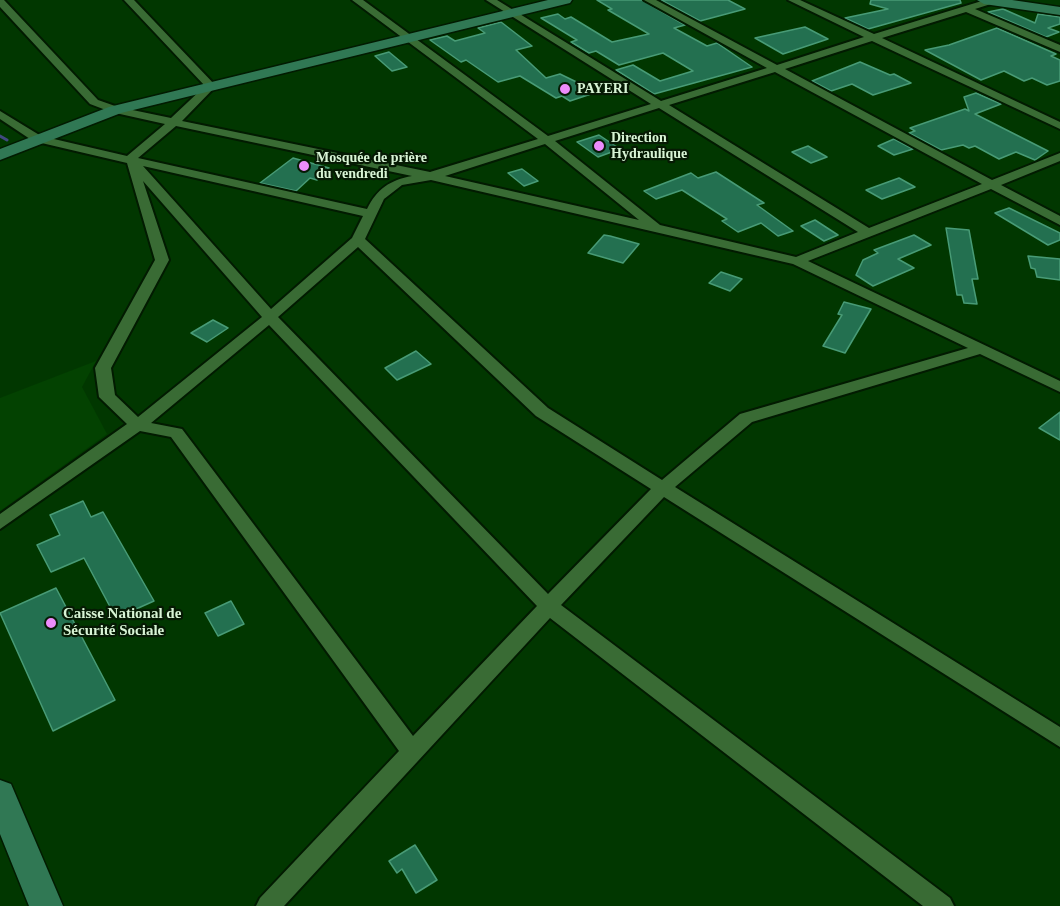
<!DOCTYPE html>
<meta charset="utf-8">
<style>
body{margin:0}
canvas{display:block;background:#013700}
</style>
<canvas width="1060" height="906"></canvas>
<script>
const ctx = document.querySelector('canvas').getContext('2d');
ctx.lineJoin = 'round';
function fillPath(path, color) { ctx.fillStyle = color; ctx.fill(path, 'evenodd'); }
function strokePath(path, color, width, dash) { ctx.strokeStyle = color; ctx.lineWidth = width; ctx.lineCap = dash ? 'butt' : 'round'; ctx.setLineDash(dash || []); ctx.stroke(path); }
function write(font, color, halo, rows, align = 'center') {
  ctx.font = font + ' "Times New Roman",serif'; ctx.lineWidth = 4.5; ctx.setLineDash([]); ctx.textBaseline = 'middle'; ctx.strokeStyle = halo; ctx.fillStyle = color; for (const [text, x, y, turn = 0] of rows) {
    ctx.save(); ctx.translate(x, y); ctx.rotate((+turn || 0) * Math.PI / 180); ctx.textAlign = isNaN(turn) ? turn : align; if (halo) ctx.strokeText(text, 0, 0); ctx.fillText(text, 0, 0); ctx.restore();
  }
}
const built = new Path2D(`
 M96,361L82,387L107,434L0,511V398Z`);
const stream = new Path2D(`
 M0,136L7,140`);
const building = new Path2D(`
 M597,0H642L685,25L674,28L707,46L717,43L752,67L654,94L616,70L633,65L660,81L693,71L663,53L619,65L596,51L589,53L571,42L577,40L541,18L558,14L565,19L571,17L612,42L649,34L608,10L612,9Z
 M661,0H728L745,9L700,21Z
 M871,0H960L961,3L868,29L845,18L888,9L870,4Z
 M1003,9L1035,23L1038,14L1060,17V24L1048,28L1059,32L1046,37L988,12Z
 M501,22L532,46L516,50L546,78L560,74L597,92L570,101L562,96L556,98L520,76L498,82L466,60L461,62L430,40L447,36L455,41L485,33L478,28Z
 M805,27L828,39L783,54L755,38Z
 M997,28L1056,54L1051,56L1060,60V81L1047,85L1032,78L1024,81L1004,71L981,80L925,50L949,45Z
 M389,52L407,67L392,71L375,56Z
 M860,62L890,75L894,74L911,83L873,95L852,84L831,91L812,81Z
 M976,93L1001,104L975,114L1048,151L1035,160L1016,152L999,159L975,146L969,148L963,145L941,150L909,133L915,131L910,128L965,109L969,111L964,97Z
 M599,135L620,149L598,157L577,142Z
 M894,139L913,149L894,155L878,146Z
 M808,146L827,157L811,163L792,152Z
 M293,158L329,168L317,180L310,178L296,191L260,183Z
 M522,169L538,181L524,186L508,173Z
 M716,172L764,203L757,205L793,231L778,236L761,223L738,232L722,221L727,219L682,190L656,199L644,191L691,173L698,178Z
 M899,178L915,187L882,199L866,190Z
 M1009,208L1060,233V240L1048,245L995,213Z
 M815,220L838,235L824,241L801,226Z
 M946,228L969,230L978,279H972L977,304L964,303L962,295H957Z
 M604,235L610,236L639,244L623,263L588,253Z
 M914,235L931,245L898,259L914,268L873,286L856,275L863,260L878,253L874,250Z
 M1028,256L1060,259V280L1037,277L1035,269L1031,268Z
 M721,272L742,279L730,291L709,283Z
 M844,302L871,309L845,353L823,346L842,315L838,314Z
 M213,320L228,328L207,342L191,333Z
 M416,351L431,364L397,380L385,368Z
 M1060,412V440L1039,428Z
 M83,501L91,517L103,512L154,601L116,618L84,558L51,572L37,545L60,535L50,515Z
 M56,588L115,700L53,731L0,613Z
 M231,601L244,624L218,636L205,613Z
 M415,845L437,880L416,893L402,869L397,873L389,861Z`);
const street = new Path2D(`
 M0,0H4L98,100L118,107L171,118L205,86L124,0H134L216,86L182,121L430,172L538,139L352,0H363L548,136L651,104L486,0H497L661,101L767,68L644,0H656L777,65L864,37L788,0H800L874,34L985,0H995L994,3L975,9L1060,45V52L966,12L882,38L1060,122V129L872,41L785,69L992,180L1060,153V161L1001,185L1060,216V225L991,189L808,261L1060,381V392L980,354L752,422L675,487L1060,727V747L664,497L561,605L950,898L954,906H923L550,618L284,906H256L260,898L399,751L171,437L140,431L0,529V514L127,424L99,397L95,368L155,260L127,163L33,141L0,119V111L41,136L127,156L165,124L111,112L90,104L0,7ZM775,72L982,184L869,228L669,105ZM659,108L858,232L796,257L660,225L555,141ZM176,126L412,176C390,180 377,189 367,209L138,158ZM545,144L639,220L445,176ZM143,166L363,216L352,238L271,309ZM431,180L793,264L968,348L740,414L662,480L548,408L365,239L384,199L402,185ZM143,181L262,317L138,417L115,395L111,368L169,260ZM358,247L536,416L651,489L548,594L278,317ZM269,325L537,606L413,736L182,429L151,423Z`);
const secondary = new Path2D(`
 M548,0H572L570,3L121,113L0,160V149L109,107Z
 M977,0H1012L1060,7V15L984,4Z
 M0,780L11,784L63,906H29L0,834Z`);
const markers = [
 [565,89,6,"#ec8cfb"],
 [599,146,6,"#ec8cfb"],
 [304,166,6,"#ec8cfb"],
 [51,623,6,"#ec8cfb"]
];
const farPoinames = [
 ["PAYERI",577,89],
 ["Direction",611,138],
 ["Hydraulique",611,154],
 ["Mosquée de prière",316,158],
 ["du vendredi",316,174]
];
const poiNames = [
 ["Caisse National de",63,614],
 ["Sécurité Sociale",63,631]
];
fillPath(built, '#034201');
strokePath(stream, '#414980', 3);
fillPath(building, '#237050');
strokePath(building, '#489b76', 1.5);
strokePath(street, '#021b01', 4);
strokePath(secondary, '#021b01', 3);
fillPath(street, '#396b34');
fillPath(secondary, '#307854');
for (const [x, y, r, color] of markers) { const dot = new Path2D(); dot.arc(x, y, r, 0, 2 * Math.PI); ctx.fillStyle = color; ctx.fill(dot); strokePath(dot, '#061a04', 2); }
write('bold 14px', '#d8f4d5', '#061a04', farPoinames, 'left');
write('bold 15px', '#d8f4d5', '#061a04', poiNames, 'left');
</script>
